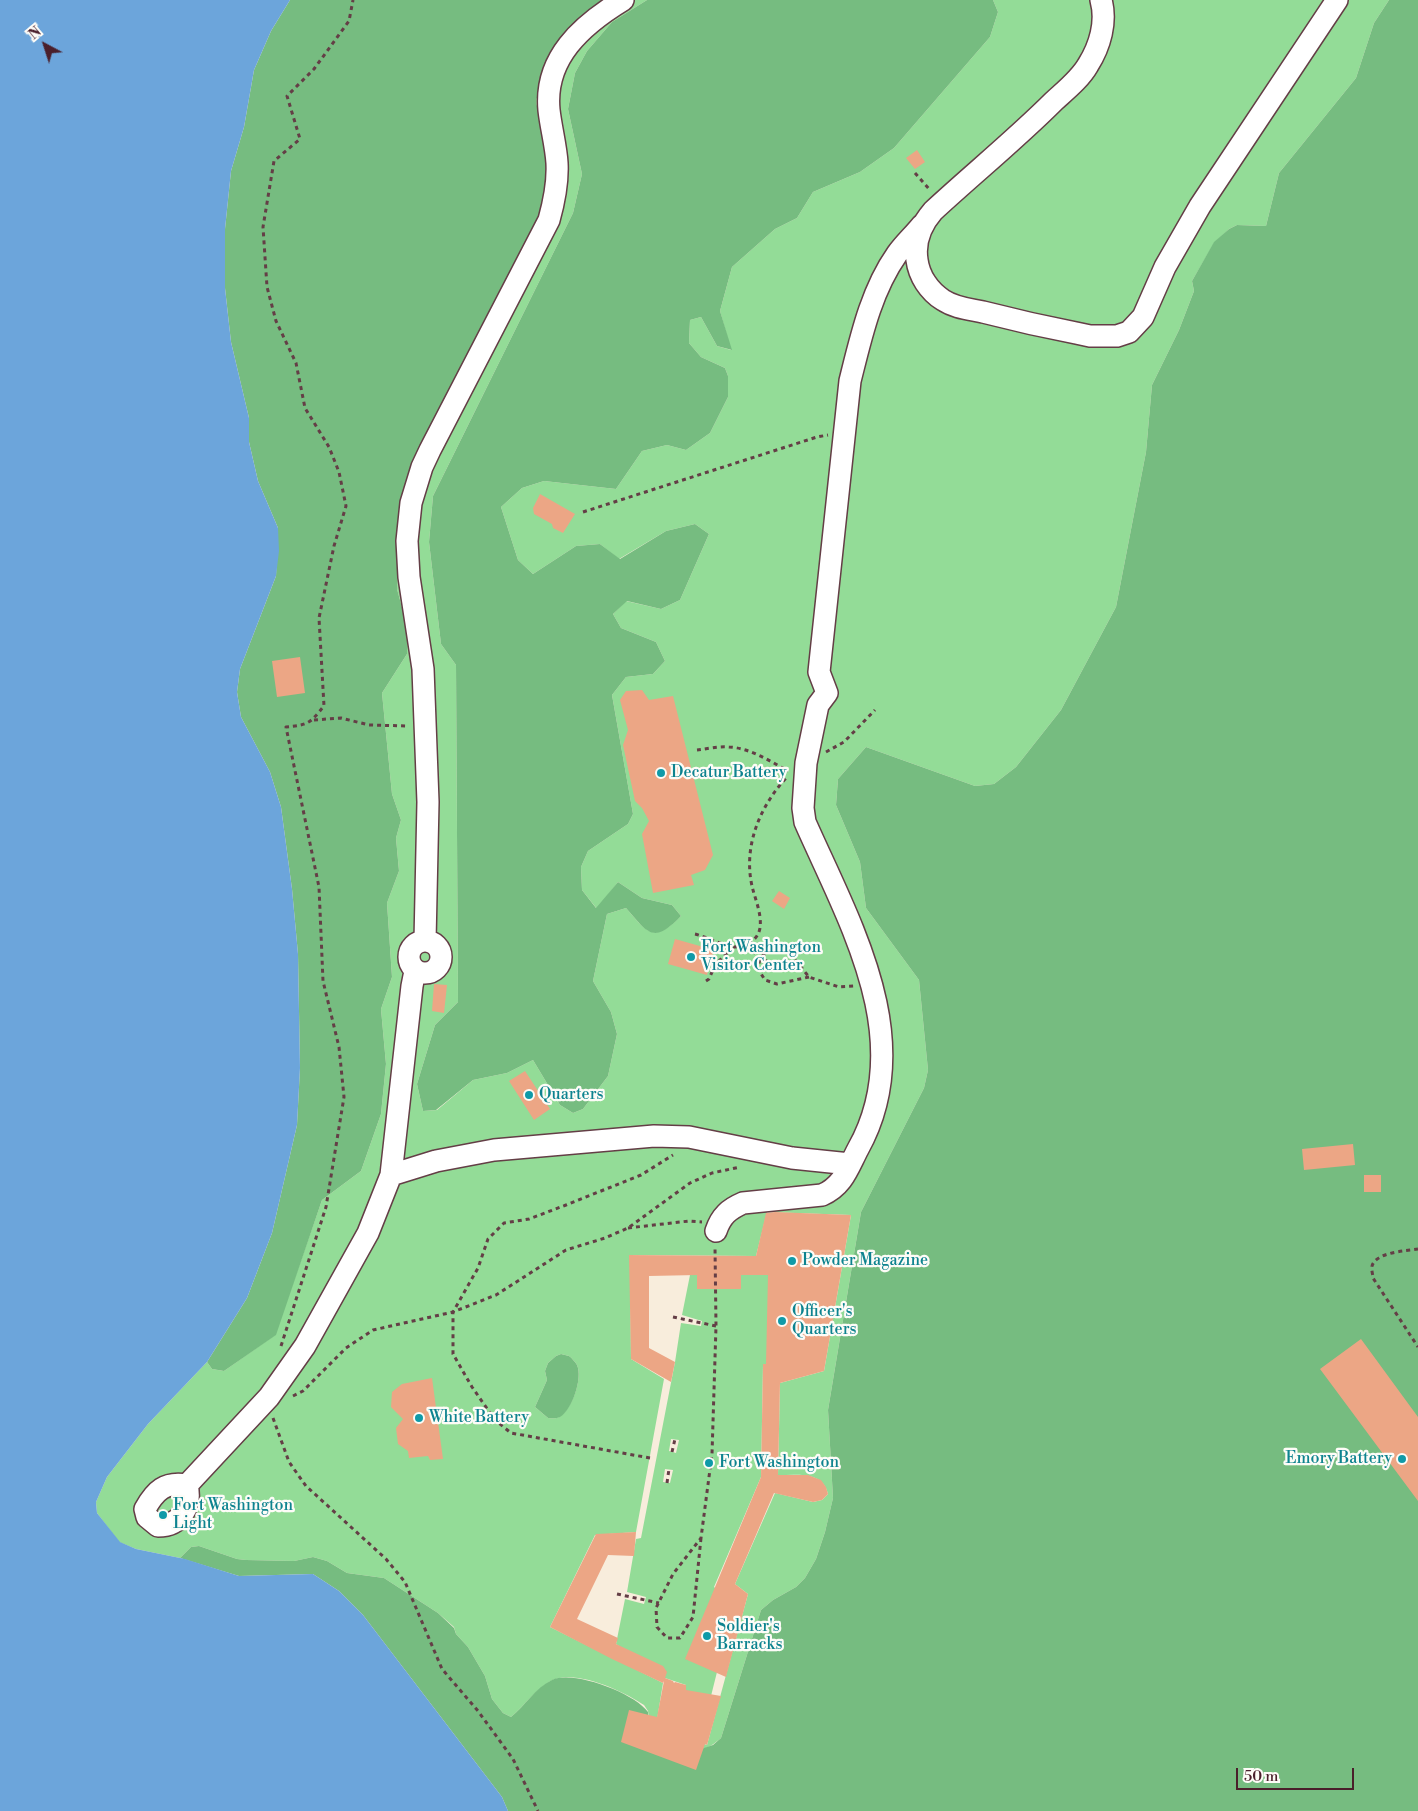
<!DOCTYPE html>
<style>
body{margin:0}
#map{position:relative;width:1418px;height:1811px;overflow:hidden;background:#f8eddc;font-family:"Libre Bodoni",serif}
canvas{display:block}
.north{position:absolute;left:20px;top:20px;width:50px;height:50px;-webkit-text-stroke:4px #fdfcf7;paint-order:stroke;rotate:320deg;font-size:14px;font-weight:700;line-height:20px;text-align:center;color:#4a1f2b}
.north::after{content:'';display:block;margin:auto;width:18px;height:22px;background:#4a1f2b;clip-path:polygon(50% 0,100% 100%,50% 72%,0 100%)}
.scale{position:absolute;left:1236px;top:1768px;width:118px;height:22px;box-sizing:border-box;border:2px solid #4a1f2b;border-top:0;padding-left:6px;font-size:15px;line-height:18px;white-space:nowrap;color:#4a1f2b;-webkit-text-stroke:4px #fdfcf7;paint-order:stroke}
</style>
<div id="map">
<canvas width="1418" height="1811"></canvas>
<div class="north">N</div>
<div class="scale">50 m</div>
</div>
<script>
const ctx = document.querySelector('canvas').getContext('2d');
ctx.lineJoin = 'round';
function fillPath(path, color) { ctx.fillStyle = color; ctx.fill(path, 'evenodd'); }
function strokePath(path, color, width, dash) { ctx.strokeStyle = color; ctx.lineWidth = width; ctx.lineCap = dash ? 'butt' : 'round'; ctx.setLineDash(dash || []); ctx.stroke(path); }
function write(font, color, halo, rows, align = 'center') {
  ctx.font = font + ' "Libre Bodoni",serif'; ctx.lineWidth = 4.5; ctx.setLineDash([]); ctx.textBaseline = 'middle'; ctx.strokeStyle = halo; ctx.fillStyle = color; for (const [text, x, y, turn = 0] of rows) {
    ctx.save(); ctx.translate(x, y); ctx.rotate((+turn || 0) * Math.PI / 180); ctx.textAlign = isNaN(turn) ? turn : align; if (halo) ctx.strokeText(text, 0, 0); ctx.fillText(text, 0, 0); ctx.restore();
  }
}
const green = new Path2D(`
 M607,0H647L612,22L587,51L575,73L568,109L582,174L573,213L433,496L429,542L441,644L456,665L458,1002L435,1025L417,1084L423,1111L437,1110L473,1080L507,1073L533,1060L560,1105L573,1113L583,1109L608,1076L617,1034L611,1012L593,981L607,914L626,908C648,933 653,944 681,916L672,905L642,898L618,882L597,909L582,890L581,867L588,851L628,824L633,814L612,695L626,677L653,674L665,661L656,642L621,628L613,614L626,601L661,609L680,600L709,534L695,524L666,531L619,559L600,544L576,546L533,574L518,560L501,507L522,488L544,481L616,489L642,451L667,445L686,450L710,433L728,397V376L725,368L701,357L689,343L690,320L701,317L717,346L731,350L720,311L732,267L775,229L797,218L813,192L860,172L894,148L990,37L998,12L993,0H1389L1374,23L1356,78L1279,173L1266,226L1237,225L1229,229L1214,243L1192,281L1194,291L1179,330L1152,385L1146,452L1116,607L1061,710L1016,767L994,784L975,786L866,747L838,779L836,805L860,862L866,908L919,980L928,1070L924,1088L861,1212L828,1410L833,1498L825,1532L816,1559L805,1578L796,1587L773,1600L761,1610L721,1738C715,1743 708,1749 700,1749C685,1748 663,1737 651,1729L648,1711L644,1705C623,1691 573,1667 549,1682C534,1691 524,1706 511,1717L503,1713L492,1699L485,1676L468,1647L456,1634L454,1627L438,1613L384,1578L347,1573L327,1561L313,1557L294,1561L246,1560L237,1559L199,1546L191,1547L180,1558L136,1549L119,1542L97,1513L96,1502L107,1477L148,1424L207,1362L212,1369L224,1371L275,1335L322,1200L361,1171L381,1114L386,1064L381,1009L392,977L387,903L399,871L396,838L401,820L392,794L382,693L407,654V626L397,589L401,509L416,460L538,221L550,172L536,101L548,61L568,29ZM767,1212L851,1215L824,1371L780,1383L778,1475C797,1475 823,1471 828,1494L822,1500L813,1502L775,1493L735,1584L748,1594L707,1745L656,1726L663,1683L550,1627L595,1535L636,1532L664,1379L631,1359L630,1255L756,1256ZM561,1354L569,1356C572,1358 575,1362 577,1365C583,1378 572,1410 559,1417C556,1419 552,1418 548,1418L535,1407L547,1380L545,1371L548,1363L556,1356Z
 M690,1275H697V1288L740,1289L741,1275H771L786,1358L763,1365L761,1477L714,1587L734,1604L705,1720L682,1713L686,1685L665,1678L616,1644L625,1599L644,1604L646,1597L627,1592L636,1539L641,1538L675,1362L681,1323L701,1326L702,1321L682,1315ZM671,1439L679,1440L676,1453L669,1451ZM665,1469L673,1470L670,1483L663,1482Z`);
const forest = new Path2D(`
 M290,0H607L568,29L548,61L536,101L550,172L538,221L401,509L397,589L407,626V654L382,693L392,794L401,820L396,838L399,871L387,903L392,977L381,1009L386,1064L381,1114L361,1171L322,1200L276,1335L224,1371L212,1369L207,1362L247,1298L272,1233L297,1125L300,1068L298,954L292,889L281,807L270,772L241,717L237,692L240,669L276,576L278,528L258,481L249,442V418L231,342L225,288V229L231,171L244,127L254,70L271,31Z
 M647,0H993L998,12L990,37L894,148L860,172L813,192L797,218L775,229L732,267L720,311L732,350L717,346L701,317L690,320L689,343L701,357L725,368L728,376V397L710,433L686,450L667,445L642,451L616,489L544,481L522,488L501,507L518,560L533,574L576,546L600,544L620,559L666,531L695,524L709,534L680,600L661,609L627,601L613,614L621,628L656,642L665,661L653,674L626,677L612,695L633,814L628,824L588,851L581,867L582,890L596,908L618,882L642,898L672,905L681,916C653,945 648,933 626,908L607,914L593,981L611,1012L617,1034L608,1076L583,1109L573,1113L560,1105L533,1060L507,1073L473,1080L436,1110L423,1111L417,1084L435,1025L458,1002L456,665L441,644L429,542L433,496L573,213L582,174L568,109L575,73L587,51L612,22Z
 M1389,0H1418V1811H508L502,1797L363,1615L339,1591L313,1574L239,1576L180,1558L191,1547L199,1546L237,1559L246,1560L294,1561L313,1557L327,1561L347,1573L384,1578L438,1613L454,1628L456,1634L468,1647L485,1676L492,1699L503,1713L511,1717C525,1706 535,1688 552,1680C574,1670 634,1693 648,1712L649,1722L701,1749L713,1745L721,1738L761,1610L773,1600L796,1587L805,1578L816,1559L825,1532L833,1498L828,1410L861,1212L924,1088L928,1070L919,980L866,908L860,862L836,805L838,779L866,747L975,786L994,784L1016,767L1061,710L1116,607L1146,452L1152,385L1179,330L1194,291L1192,281L1214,242L1229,229L1237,225L1266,226L1279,173L1356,78L1374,23Z
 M561,1354L569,1356C572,1358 575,1362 577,1365C583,1378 572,1410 560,1417C556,1419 552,1418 548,1418L535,1407L547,1380L545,1371L548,1363L556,1356Z`);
const water = new Path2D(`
 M0,0H290L271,31L254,70L244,127L231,171L225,229V288L231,342L249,418V442L258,481L278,528L279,551L276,576L240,669L237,692L241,717L270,772L281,807L292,889L298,954L300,1068L297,1125L272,1233L247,1298L207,1362L148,1424L107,1477L96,1502L97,1513L120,1542L136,1549L185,1559L239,1576L313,1574L339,1591L363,1615L502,1797L508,1811H0Z`);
const building = new Path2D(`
 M917,150L925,162L915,169L906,158Z
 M540,494L575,514L563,533L553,528L552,524L534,514L533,508Z
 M300,657L305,693L277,697L272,661Z
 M642,690L649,700L673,696L713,855L705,870L691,875L694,885L653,893L642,834L649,821L642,808L635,801L623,745L628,730L620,700L626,691Z
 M779,891L790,898L784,909L772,901Z
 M675,939L714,950L707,975L668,964Z
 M434,984L447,985L444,1013L432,1011Z
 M525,1071L550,1109L534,1120L509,1081Z
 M1353,1144L1355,1165L1304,1170L1302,1149Z
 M1364,1175H1381V1192H1364Z
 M775,1212L851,1215L824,1371L780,1383L778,1475H808L821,1480L826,1487L828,1494L822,1500L813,1502L774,1493L735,1584L748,1594L726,1677L685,1659L761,1477L763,1364H766L768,1275H741V1289H697V1275L649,1276V1348L675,1362L671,1382L631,1359L629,1255L756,1256L766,1213Z
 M1361,1339L1418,1417V1501L1320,1369Z
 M432,1378L443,1459L430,1460L428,1456L409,1458L408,1451L398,1444L396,1428L403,1419L391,1407L392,1392L402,1384Z
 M636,1532L634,1556L608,1555L577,1619L618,1638L616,1644L663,1666L667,1672L665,1678L673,1681L674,1683L675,1682L686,1685V1690L721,1696L707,1745L705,1744L696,1770L621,1742L629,1710L657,1717L664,1681L663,1683L612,1659L550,1627L596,1534Z`);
const path = new Path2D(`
 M915,173L930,190
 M583,512L817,437L828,435
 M314,720L341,718L369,725L409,726
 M697,750C707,749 718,746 729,747C750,748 770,761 788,771
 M826,752L844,742L875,710
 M695,934C704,936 730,948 735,947C747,946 758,940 760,928C762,914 755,899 752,886C743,846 760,806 787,777
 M747,945L760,958L777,966
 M809,977L777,984L765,980L758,969L760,958L771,949H783L793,957L809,977L839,987L855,986
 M706,981L709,979L715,965L732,948
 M628,1228L689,1221L702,1222
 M1418,1249C1406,1251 1376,1252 1372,1266C1371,1269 1373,1275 1373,1278L1418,1347
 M673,1317L716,1326
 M281,1346L326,1207L344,1097L339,1047L323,981L319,887L286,727C309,725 310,723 324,706L319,618L334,546L346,506L339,472L329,447L305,408L296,363L276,321L267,287L263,227L274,161L300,139L287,96L314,69L349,21L353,0
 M293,1396L303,1391L346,1348L373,1330L453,1312L496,1295L566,1250L605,1238L628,1228L690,1183L712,1173L740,1167
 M273,1418L289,1462L306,1486L386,1559L405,1582L442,1669L478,1711L513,1759L538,1811
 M672,1452L675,1439
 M650,1458L511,1433L495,1420L472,1387L453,1354V1312L478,1268L488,1239L504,1223L529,1219L566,1205L641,1175L673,1155
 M667,1483L669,1469
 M701,1538L693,1617L680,1638H667L657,1627L656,1608L673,1574L701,1538L712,1454L716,1326L715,1247
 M617,1594L659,1603`);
const minor = new Path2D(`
 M1101,0C1107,22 1100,46 1088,65C1080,79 1066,90 1054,101C1016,139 973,174 933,211C921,225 914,241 917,260C919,276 929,291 943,300C955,308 969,309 983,312C1014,320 1045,327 1076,333L1090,336H1117L1129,332L1143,317L1165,267L1200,206L1337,0
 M409 957a16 16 0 1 1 32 0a16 16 0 1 1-32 0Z
 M425,941L428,802L423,669L409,577L407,541L411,503L422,467L430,450L549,220C554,202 558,181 557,163C556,146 551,128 549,110C544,58 582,25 623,0
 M391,1175L436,1161L494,1150L654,1136L689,1137L792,1158L850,1164
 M716,1231C721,1216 729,1209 743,1203L822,1195C843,1186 848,1168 858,1149C919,1040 849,922 805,822L803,808L806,763L818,705L827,693L819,672L850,381C861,337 871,291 897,254C904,244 914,235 922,225
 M187,1485C192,1506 181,1526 158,1526L147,1517L145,1509C155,1491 165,1481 187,1485L269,1397L305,1346L368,1233L391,1175L412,986L415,971`);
const markers = [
 [661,773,5,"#0f9aa8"],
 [691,957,5,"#0f9aa8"],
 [529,1095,5,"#0f9aa8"],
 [792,1261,5,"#0f9aa8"],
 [782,1321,5,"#0f9aa8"],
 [419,1418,5,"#0f9aa8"],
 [1402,1459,5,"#0f9aa8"],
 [709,1463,5,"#0f9aa8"],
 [163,1515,5,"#0f9aa8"],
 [707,1636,5,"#0f9aa8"]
];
const cultureNames = [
 ["Decatur Battery",671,773],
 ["Fort Washington",701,948],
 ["Visitor Center",701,966],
 ["Quarters",539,1095],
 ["Powder Magazine",802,1261],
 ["Officer's",792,1312],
 ["Quarters",792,1330],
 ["White Battery",429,1418],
 ["Emory Battery",1392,1459,"right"],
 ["Fort Washington",719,1463],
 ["Fort Washington",173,1506],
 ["Light",173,1524],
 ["Soldier's",717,1627],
 ["Barracks",717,1645]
];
fillPath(green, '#93dc97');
fillPath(forest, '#76bc80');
fillPath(water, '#6ca5db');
fillPath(building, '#eca685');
strokePath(minor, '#643e46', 24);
strokePath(path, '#643e46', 3, [4, 4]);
strokePath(minor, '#fff', 21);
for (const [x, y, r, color] of markers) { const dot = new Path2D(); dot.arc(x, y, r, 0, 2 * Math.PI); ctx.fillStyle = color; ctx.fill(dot); strokePath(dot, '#fdfcf7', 2); }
write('16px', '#0d838f', '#fdfcf7', cultureNames, 'left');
</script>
